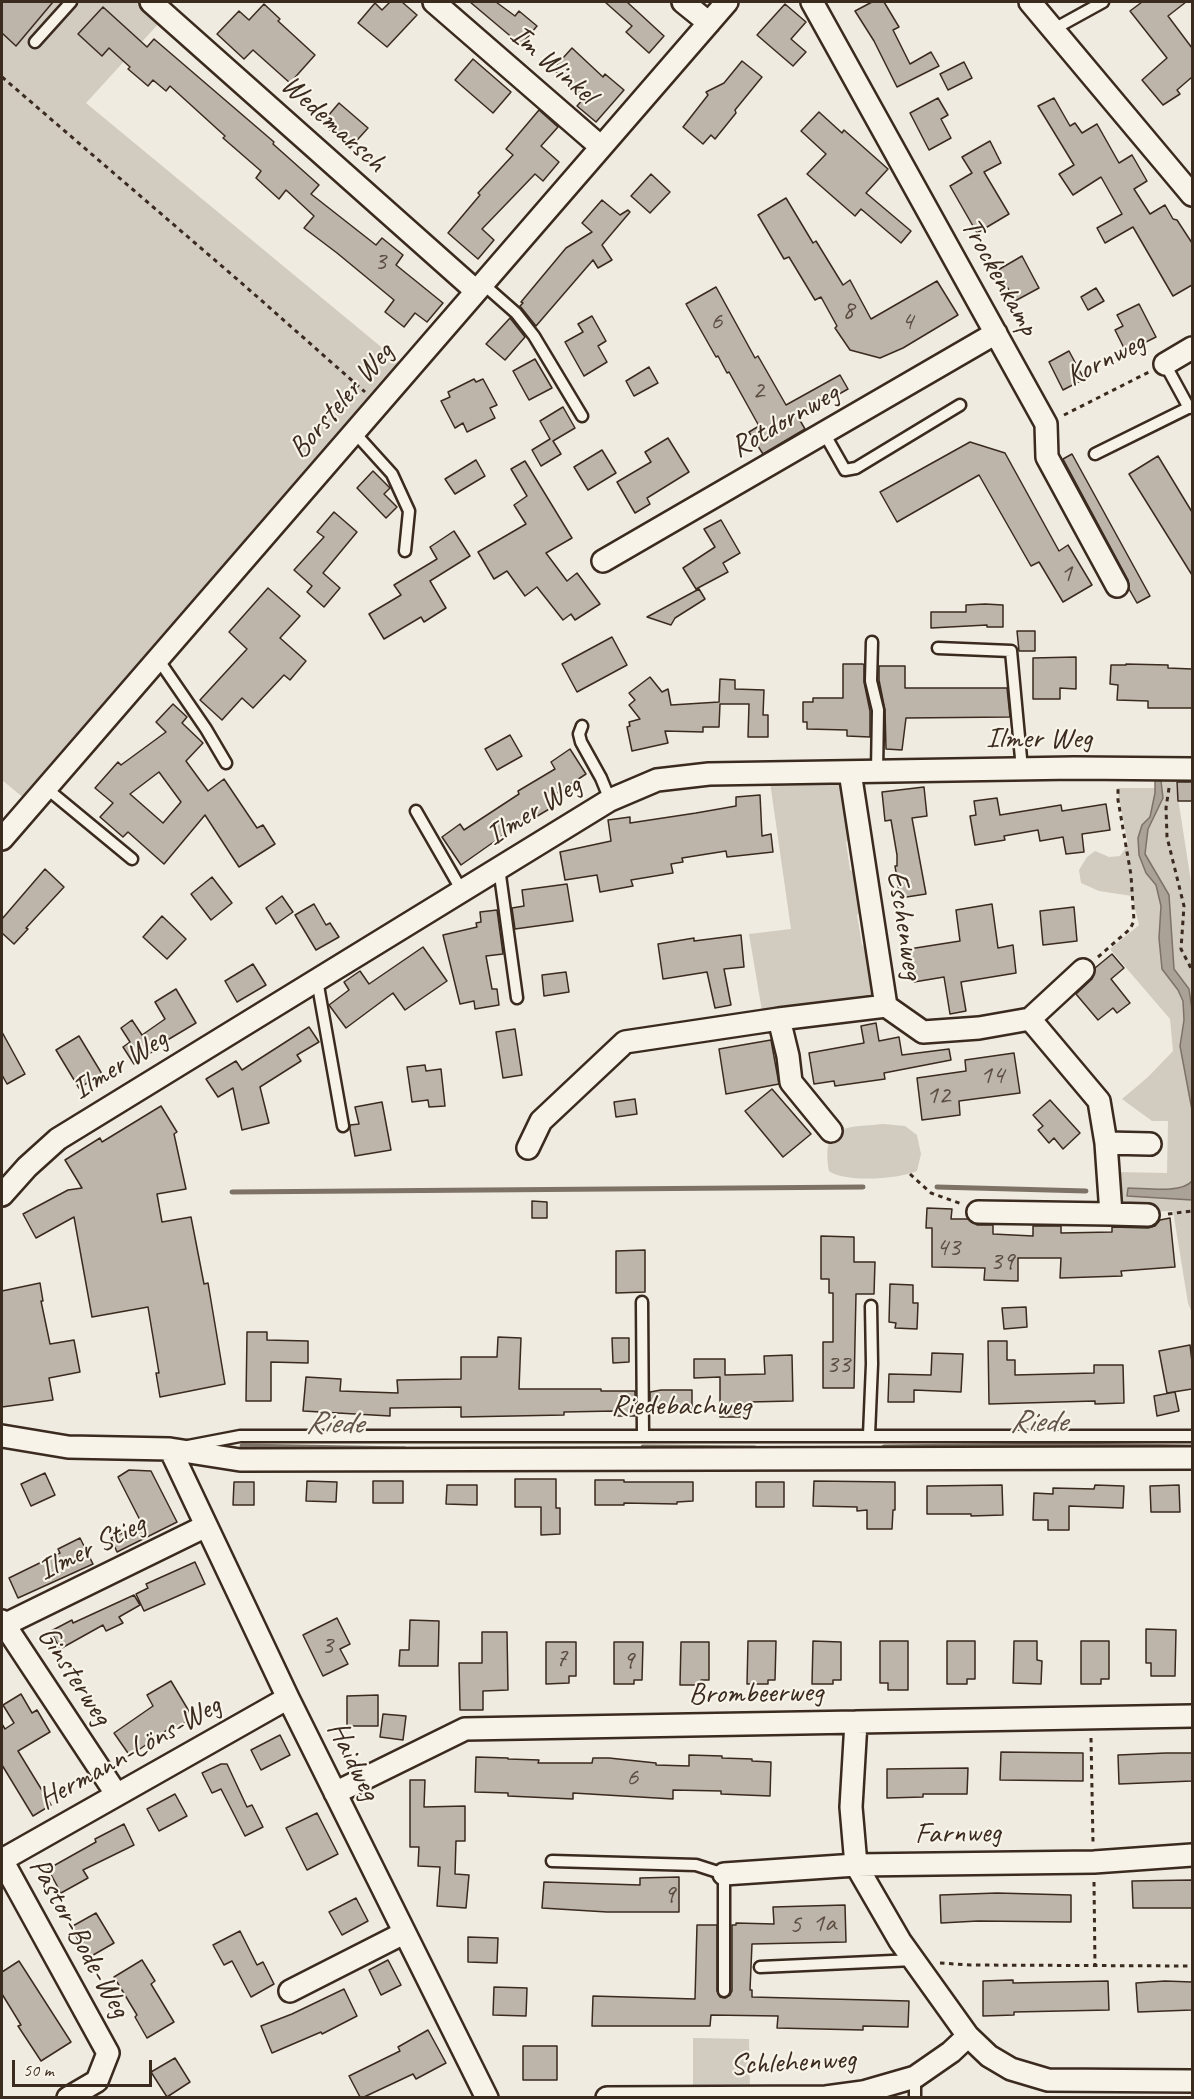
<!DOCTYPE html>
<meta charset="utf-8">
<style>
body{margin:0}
#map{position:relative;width:1194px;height:2099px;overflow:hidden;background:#efebe0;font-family:Caveat,sans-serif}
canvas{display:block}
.frame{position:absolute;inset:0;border:3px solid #3b2a1e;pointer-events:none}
.scale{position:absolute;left:12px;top:2060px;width:140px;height:27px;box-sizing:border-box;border:3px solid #3b2a1e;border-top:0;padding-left:8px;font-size:18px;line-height:21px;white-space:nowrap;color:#3b2a1e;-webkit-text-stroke:4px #f7f3e8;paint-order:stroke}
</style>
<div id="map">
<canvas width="1194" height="2099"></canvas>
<div class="frame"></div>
<div class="scale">50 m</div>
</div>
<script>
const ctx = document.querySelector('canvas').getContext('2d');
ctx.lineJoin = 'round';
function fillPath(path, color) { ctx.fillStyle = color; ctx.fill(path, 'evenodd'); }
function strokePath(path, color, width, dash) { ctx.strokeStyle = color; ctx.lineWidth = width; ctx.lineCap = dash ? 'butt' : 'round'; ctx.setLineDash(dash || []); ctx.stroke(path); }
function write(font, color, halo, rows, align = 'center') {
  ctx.font = font + ' Caveat,sans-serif'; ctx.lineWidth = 4.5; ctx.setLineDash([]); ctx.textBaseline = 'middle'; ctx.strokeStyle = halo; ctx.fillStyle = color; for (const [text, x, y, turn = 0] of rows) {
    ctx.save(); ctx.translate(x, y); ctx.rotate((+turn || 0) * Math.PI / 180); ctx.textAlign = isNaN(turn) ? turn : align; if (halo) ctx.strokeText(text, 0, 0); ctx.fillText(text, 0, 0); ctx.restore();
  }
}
const green = new Path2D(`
 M2,2H139L161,21L86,103L403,365L25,799L2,780Z
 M840,779L849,839L846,842L850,870L856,872L862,911L857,915L862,945L866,949L872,994L762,1011L749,934L791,929L770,782Z
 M1155,779H1175L1192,888V1313L1188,1303L1173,1211L1137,1212L1115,1208L1116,1172L1167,1173L1168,1121H1152L1122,1099L1148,1077L1173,1051L1170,1019L1110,949L1139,925L1132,896L1099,891L1081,883L1079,870L1087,857L1095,851L1109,857L1120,856L1128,845L1117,788H1155Z
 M883,1124L905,1126L917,1135L921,1154L917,1171C899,1179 845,1183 829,1171C821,1123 845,1128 883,1124Z
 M693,2038L749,2039L750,2091H693Z`);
const water = new Path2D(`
 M1155,780L1161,781L1163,798L1148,829L1145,854L1169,895L1174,969L1189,989L1192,1010V1110L1180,1046L1184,1020L1183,1001L1178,990L1162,969L1159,938L1161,906L1156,885L1146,873L1139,855L1138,838L1142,825L1150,817L1155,793Z
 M1192,1181V1200L1127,1196L1128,1188C1145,1188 1181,1194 1192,1181Z`);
const stream = new Path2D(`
 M937,1187L1086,1191
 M232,1192L863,1187
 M242,1446L405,1449
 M643,1447L755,1448
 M884,1447L1064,1445L1192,1447`);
const building = new Path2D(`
 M2,2H53L16,46L2,33Z
 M390,2H402L417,15L387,47L358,23L375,3L382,10Z
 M470,2H496L515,16L519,11L537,26L521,45Z
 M605,2H627L664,36L649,53L626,32L632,26Z
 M872,2H884L899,27L893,30L910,64L931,52L939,66L897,87L874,41L855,11Z
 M1142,2H1186L1168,16L1192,48V77L1177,90L1180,94L1163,105L1142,80L1167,58L1130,11Z
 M264,4L280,19L278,21L315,55L290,83L253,50L244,59L217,34L239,11L249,20Z
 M785,4L806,22L791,39L806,52L793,66L757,35Z
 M103,7L147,47L154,39L274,142L273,144L319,185L311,194L376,245L382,238L403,255L396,265L443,303L427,322L415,313L404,327L385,312L394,300L337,253L304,228L314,216L286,190L279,199L256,178L261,171L223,138L225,136L170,86L166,91L153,80L148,86L128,69L130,67L109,48L102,56L78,34Z
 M572,48L603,77L605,74L624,90L596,122L577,106L584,98L553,69Z
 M473,59L511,92L493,113L455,80Z
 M742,61L762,77L735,110L736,113L715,139L711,135L703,144L683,127L708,95L706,92L724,83Z
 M964,62L972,78L948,90L940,74Z
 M938,98L948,115L941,119L951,138L929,150L910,113Z
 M1054,98L1070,126L1075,123L1082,133L1097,124L1119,163L1132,155L1147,181L1134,189L1150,214L1165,205L1173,219L1177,220L1192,243V285L1173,296L1133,227L1105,243L1097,228L1122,214L1101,177L1073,195L1059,174L1074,165L1038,106Z
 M339,103L368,128L350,148L322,123Z
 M539,110L558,127L541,146L559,162L543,181L535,174L482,229L494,240L478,259L448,233L480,195L478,193L513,155L506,149Z
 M819,112L842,133L844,130L888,169L866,193L911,231L901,243L861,209L855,216L807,174L826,154L801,131Z
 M990,141L1001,163L984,172L1009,214L977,233L950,186L972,173L962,157Z
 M651,174L670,192L650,213L631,196Z
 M786,198L813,243L816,241L843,285L850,280L871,319L937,281L958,315L903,348L880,358L850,350L835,328L837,326L821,297L815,300L789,257L784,259L758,215Z
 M602,200L620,215L628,210L630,212L602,245L612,260L598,268L593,260L536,326L520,306L523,303L521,302L566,248L592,232L582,223Z
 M1022,256L1039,288L1015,301L998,270Z
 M716,287L755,358L758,356L786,405L840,375L848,389L798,417L805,429L763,454L749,432L759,426L729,372L727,373L718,356L716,357L686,304Z
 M1096,288L1104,301L1088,310L1081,297Z
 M1139,304L1156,337L1126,352L1115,330L1123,326L1117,315Z
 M592,316L606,341L598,346L607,362L584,376L565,342L583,332L578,324Z
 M510,318L525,337L505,360L486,344Z
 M1069,351L1084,379L1063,390L1049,362Z
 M535,359L552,388L529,400L513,371Z
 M649,367L658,383L634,396L626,381Z
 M474,379L476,382L483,379L497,405L490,408L495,418L467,432L463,423L455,428L441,401L450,397L448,392Z
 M563,407L575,428L553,441L561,454L541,466L532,450L550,439L540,421Z
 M668,438L689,472L647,498L650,504L635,513L617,482L651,462L645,452Z
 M970,442L1005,453L1059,551L1068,545L1092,585L1063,602L1039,562L1031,566L979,475L897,522L880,492Z
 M602,450L616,473L588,490L574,467Z
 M1072,454L1150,596L1137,603L1129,589L1128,580L1063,459Z
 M1158,456L1192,512V575L1129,474Z
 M476,460L485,476L455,494L445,479Z
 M525,461L572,538L546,553L567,581L577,573L600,604L575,620L571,614L563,620L537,587L525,596L507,571L494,579L478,552L526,524L514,505L527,496L511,469Z
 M373,471L390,488L384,494L397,507L386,518L357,488Z
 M334,512L357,532L323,573L340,588L324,607L307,592L312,586L294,570L324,537L317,532Z
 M721,520L740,553L723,563L728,572L696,589L683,568L715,547L704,529Z
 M454,531L470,556L430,581L446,608L424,622L421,617L384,639L369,614L401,595L394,585L437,559L430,547Z
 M268,588L300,616L280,638L306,661L290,680L284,675L253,708L242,698L222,720L200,700L247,649L229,632Z
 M699,589L705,599L675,618L671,625L647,617Z
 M985,604L1003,605V627H987V625L931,628V612H966V605Z
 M1017,631H1035V651H1019Z
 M612,637L627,665L577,692L562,664Z
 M1076,657V689L1060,688V699H1033V658Z
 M843,664H863L864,665V682L870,711V737L847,736V730L807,729V722H803V702H813V698H843Z
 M1126,664L1168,665V668L1192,669V708H1148V701L1117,700L1118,685L1110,684L1111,665H1126Z
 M879,666H905V688H1007L1010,717L906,718L902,750L886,749L885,710L879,680Z
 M650,677L662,692L668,689L671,705L719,702L720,679L735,680V689L764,690L763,715H768V737H748L749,704H720L719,727H703V732L665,731L668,743L632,751L627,727L630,726L629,722L640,719L629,705L635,700L629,693Z
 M173,704L187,717L182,723L203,743L186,761L208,791L224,779L257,828L263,825L275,844L239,867L205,815L164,864L128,832L123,837L100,817L113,803L95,788L118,762L121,765L166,732L156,722ZM159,772L181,802L163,823L130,794Z
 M510,735L522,756L497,770L485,749Z
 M570,749L586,774L551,797L556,805L534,818L532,815L461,865L442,837L460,824L464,830L519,794L518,791L555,769L551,762Z
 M1177,782H1192V801H1178Z
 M924,787L927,816L912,818L926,894L900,898L895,866H897V855L891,820L885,821L882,792Z
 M760,795L762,836L771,834L773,852L727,857L726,851L682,858L683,862L671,864L673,873L631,880L633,886L600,892L597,875L565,880L560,852L611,841L608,820L630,817V823L696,813L736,806V797Z
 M997,798L1000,815L1061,805L1062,811L1106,804L1110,830L1082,834L1084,852L1066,854L1063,837L1040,841L1038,830L1004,836L1005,840L975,845L970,816L976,815L974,801Z
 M45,869L64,887L26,928L28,929L14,944L2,933V919Z
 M212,877L232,903L211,920L191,894Z
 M567,884L573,921L515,929L512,908L524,906L522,890Z
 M282,896L293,912L276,924L266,908Z
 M314,904L326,925L330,923L339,937L316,950L295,915Z
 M992,904L998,948L1013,945L1016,973L961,982L966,1011L950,1014L944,977L914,982L909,949L960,941L956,910Z
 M1074,907L1077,941L1043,945L1040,911Z
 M497,910L503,954L486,956L492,989H497L499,1005L475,1009L474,1001L460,1004L443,935L477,927L476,923L481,922L480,912Z
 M162,916L186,939L167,959L143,937Z
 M741,935L744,967L724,969L731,1005L715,1008L707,972L663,979L658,944L694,938V941Z
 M423,947L447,981L405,1010L393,993L346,1028L329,1005L349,990L344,982L360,971L369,984Z
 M1112,954L1124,968L1111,979L1130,1003L1117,1013L1113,1008L1098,1020L1076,994L1092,979L1095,968Z
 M253,964L266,985L237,1002L225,981Z
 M566,972L569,992L544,996L542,975Z
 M176,989L196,1023L154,1048L155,1050L134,1064L123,1047L130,1042L121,1028L132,1020L142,1035L165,1019L155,1002Z
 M876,1023L879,1041L899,1037L902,1055L949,1049L951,1060L884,1073L885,1079L835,1086L834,1081L814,1084L809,1053L864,1043L861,1026Z
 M309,1027L319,1042L297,1055L301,1061L260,1087L269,1123L242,1130L233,1088L218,1097L206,1079L236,1061L242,1070Z
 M515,1029L522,1075L503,1078L496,1032Z
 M2,1032L25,1074L7,1084L2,1075Z
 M79,1036L102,1074L79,1088L56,1050Z
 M771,1040L779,1084L726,1094L719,1049Z
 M1014,1053L1020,1093L959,1101L960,1115L922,1120L917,1078L966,1071L965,1060Z
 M425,1065L426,1071L441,1069L445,1106L429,1107L428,1100L412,1102L407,1067Z
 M772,1089L811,1134L783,1157L745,1111Z
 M635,1099L637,1114L616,1117L614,1102Z
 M1050,1100L1080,1133L1063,1149L1054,1138L1049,1143L1038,1130L1043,1126L1033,1115Z
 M382,1102L391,1150L355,1156L350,1129V1125L359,1124L355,1107Z
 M161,1106L177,1132L174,1134L186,1189L157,1194L162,1222L191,1217L204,1284L208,1283L225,1384L160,1397L156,1373H159L148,1307L92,1317L74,1217L36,1238L23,1214L68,1190L82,1188L65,1160L100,1138L102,1142Z
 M532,1201L547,1202V1218H532Z
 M927,1208L952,1209L951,1219H968L977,1225H993V1234L1033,1236V1226H1061V1233L1112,1232V1227L1148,1228L1155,1226L1160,1220L1170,1218L1175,1267L1121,1271L1122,1276L1060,1278L1061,1258H1018V1281L984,1280L985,1268L932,1267V1228H926Z
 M821,1236L854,1237V1262H875L874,1294H856L854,1388H823V1342H833V1293H829V1279H821Z
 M645,1250V1292L616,1293V1251Z
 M40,1283L43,1301H41L50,1344L74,1340L80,1372L49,1378L53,1400L2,1407V1291Z
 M890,1284L913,1285V1303H918L917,1329L895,1328L896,1323L889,1322Z
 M1026,1307L1027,1327L1004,1329L1002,1308Z
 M247,1332H267V1340L308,1341V1363L271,1362V1401H246Z
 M498,1337L521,1338L519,1389H601V1391H635V1416H615V1411L564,1412V1415L461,1417V1407L390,1408V1416L303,1411L306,1377L341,1379L340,1391L398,1393L397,1380L461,1379V1357H497Z
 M612,1338H629V1362L613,1363Z
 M988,1341H1007V1360H1015V1375L1094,1373V1365H1123L1124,1403L1095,1404V1401L989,1404Z
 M1190,1345L1192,1362V1389L1167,1393L1159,1351Z
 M932,1353L963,1354L961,1392L914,1390V1402H888L889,1374L931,1375Z
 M792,1355L793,1401L749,1402V1417H720V1377L694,1378V1359H725V1375L765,1374L764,1356Z
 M661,1390H692V1411L650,1412V1392Z
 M1175,1392L1179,1411L1157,1416L1154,1396Z
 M129,1470L151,1471L177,1522L117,1552L111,1538L142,1524L118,1477Z
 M45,1473L55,1495L31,1506L21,1484Z
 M515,1479H556V1508H560V1534L541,1535V1507H515Z
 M595,1480H624V1482H693V1501L677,1502V1504L624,1503V1505H595Z
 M307,1481L337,1482L336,1502L306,1501Z
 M373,1481H403V1503H373Z
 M814,1481L895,1482V1510H893L892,1529H867V1510L857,1511V1507L813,1506Z
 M234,1482H254V1505H233Z
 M756,1482H784V1507H756Z
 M447,1485H477V1505L446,1504Z
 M1002,1485L1003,1515L971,1516V1514H927V1486Z
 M1095,1485L1124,1486L1123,1508L1069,1506V1530H1048V1520H1033L1034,1493L1053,1494V1488L1094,1489Z
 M1179,1485L1180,1512H1151L1150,1486Z
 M80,1538L93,1564L18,1598L9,1578L60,1553L58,1549Z
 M195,1562L205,1584L144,1611L136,1594L148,1588L146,1584Z
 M134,1595L140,1605L119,1617L123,1623L106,1631L103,1625L60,1649L51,1631L72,1620L73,1623Z
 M337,1618L350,1644L340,1649L348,1664L323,1676L303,1635Z
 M410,1620L439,1621L438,1666H399L400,1650H409Z
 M1146,1629L1176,1630L1175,1676H1151V1663H1146Z
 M482,1632H507L508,1690L483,1691V1710H460L459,1663H482Z
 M748,1641H776L775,1680H768V1684H747Z
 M813,1641L841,1642V1680H833V1684H812Z
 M880,1641H908V1690H888V1683H880Z
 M947,1641H975V1679H967V1684H947Z
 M1014,1641H1037V1660L1042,1661L1041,1684L1013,1683Z
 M1081,1641H1109V1679H1101V1684H1081Z
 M546,1642H576V1676H569V1683L546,1684Z
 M614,1642H643L642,1680H634V1684H614Z
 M681,1642H709V1680H701V1685H680Z
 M171,1681L193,1718L169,1732L167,1730L130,1756L114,1733L153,1706L147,1695Z
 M21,1694L32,1713L37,1710L50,1732L18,1751L51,1805L33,1816L2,1765V1724L5,1729L14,1723L3,1705Z
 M378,1695V1726H347V1696Z
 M383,1714L406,1716L403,1740L380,1737Z
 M280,1735L290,1755L261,1770L251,1750Z
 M1001,1752L1083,1753V1781L1000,1780Z
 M1166,1753H1192V1781L1119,1784L1118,1755Z
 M689,1755L722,1756V1758L752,1759V1761L771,1762L770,1796L721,1794V1791L673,1790V1799L573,1793V1799L508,1796V1793L475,1792L476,1757L508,1758V1759L539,1760L538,1763H592L593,1758H609L656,1763V1765L689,1766Z
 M221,1764H227L247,1807L252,1805L263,1827L245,1836L221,1789L212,1793L202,1773Z
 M968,1768L967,1794H923V1797L887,1798V1769Z
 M410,1780H425L424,1807L465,1806V1841H456L455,1874L469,1875L466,1908L437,1906L440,1867L418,1866L419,1847H410Z
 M175,1794L187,1816L159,1831L147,1809Z
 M317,1813L338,1854L307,1870L286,1828Z
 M124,1824L134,1845L83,1870L88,1878L61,1893L48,1869L96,1842L95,1839Z
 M679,1877V1912H607L542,1908L544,1882L640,1885V1878Z
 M1192,1880V1908H1133L1132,1881Z
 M997,1893L1071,1895V1922L978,1921L941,1923L940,1895Z
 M356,1898L368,1921L342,1935L329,1912Z
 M845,1905L846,1942L752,1944L750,1990H752V1997L909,2001L908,2027L863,2026V2030L777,2028L778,2016L711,2015L710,2026H592L593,1996L695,1999L697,1925H717V1991L720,1997L725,1998L730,1995L732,1991V1925H736V1923L774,1924L773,1907Z
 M96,1913L114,1943L88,1958L71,1927Z
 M240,1931L257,1965L263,1962L274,1984L251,1997L232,1961L224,1965L213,1945Z
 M468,1937L498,1938L497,1963L468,1962Z
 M142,1960L155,1981L151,1984L174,2022L147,2038L135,2017L137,2015L114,1977Z
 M388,1960L401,1985L381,1995L369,1970Z
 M19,1961L71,2042L41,2061L18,2026L21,2025L2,1994V1972Z
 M1013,1980V1983L1108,1981L1109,2010L1014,2012V2015L983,2016V1981Z
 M1165,1981L1192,1982V2010L1138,2012L1136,1983Z
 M494,1987L527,1988L526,2016L493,2015Z
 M344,1989L357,2016L322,2034L321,2032L272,2053L261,2026L292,2014Z
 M428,2030L446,2063L416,2079L413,2074L364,2097H360L349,2076L400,2051L398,2047Z
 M523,2046H557V2080H523Z
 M175,2058L190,2082L167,2097L151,2072Z`);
const path = new Path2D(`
 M2,77L245,286L365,392
 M1064,415L1149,372
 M1169,788L1166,808L1167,837L1184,906L1181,949L1192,970
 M1098,957L1130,929L1134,921L1131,875L1118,800V788
 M910,1174L931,1193L962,1204
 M1168,1214L1192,1211
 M1091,1738L1093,1842
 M1094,1882L1095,1966
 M940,1963L970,1965L1192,1966`);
const service = new Path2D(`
 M1054,29L1103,2
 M35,42L71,2
 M483,284L516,313L534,336L582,416
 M1165,364L1189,408
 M354,432L392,474L409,511L405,551
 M824,433L845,470L856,468L960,405
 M1095,454L1192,406
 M872,642L871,681L878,710L877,772
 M938,648L1011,651L1022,769
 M158,659L206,729L226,763
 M582,726L579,734L581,742L601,778L610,800
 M46,788L132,859
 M416,811L462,891
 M499,868L517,998
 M317,980L343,1126
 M642,1302L643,1436
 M869,1435L872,1364L871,1306
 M188,1446L240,1436H1192
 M552,1861L696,1865L724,1874V1991
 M760,1967L914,1960
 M915,2077V2098`);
const minor = new Path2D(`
 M151,2L476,291
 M434,2L601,147
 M683,2L709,23
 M812,2L1046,424L1047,457L1117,586
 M1030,2L1192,195
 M1165,364L1192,348
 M603,561L996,333
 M850,772L886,1006L923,1032L979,1028L1030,1019L1083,970
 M2,839L727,2
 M779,1019L788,1056L791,1082L831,1131
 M1030,1019L1099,1101L1106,1143L1150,1144
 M528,1148L541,1121L625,1042L779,1019L886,1006
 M2,1195L27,1167L58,1139L610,800L657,780L709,774L1074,768L1192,769
 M978,1212L1111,1214L1106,1143
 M1111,1214L1148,1215
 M2,1436L68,1447L170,1449L240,1460L1192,1458
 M170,1449L288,1698L487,2098
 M2,1621L117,1795
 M4,1625L206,1526
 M856,1722L851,1807L856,1865L900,1941L968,2036L989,2056L1011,2069L1048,2080L1192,2081
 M335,1793L465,1729L1192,1716
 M2,1860L288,1698
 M2,1860L108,2053L97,2081L68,2098
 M724,1874L856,1865L1094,1862L1192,1855
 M290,1991L404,1933
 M607,2098L826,2097L863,2092L915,2077L951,2052L968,2036`);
const numberNames = [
 ["3",380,262],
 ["8",848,311],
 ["6",716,322],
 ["4",907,322],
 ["2",758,391],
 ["1",1066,574],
 ["14",992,1076],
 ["12",938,1096],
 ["43",948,1248],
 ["39",1002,1262],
 ["33",838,1365],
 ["3",327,1646],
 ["7",561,1659],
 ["9",628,1661],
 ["6",632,1778],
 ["9",669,1895],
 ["1a",824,1924],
 ["5",795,1925]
];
const streetNames = [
 ["Im Winkel",553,65,41],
 ["Wedemarsch",333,124,42],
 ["Trockenkamp",999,277,61],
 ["Kornweg",1106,360,-27],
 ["Borsteler Weg",342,401,-49],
 ["Rotdornweg",785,421,-30],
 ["Ilmer Weg",1039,739],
 ["Ilmer Weg",534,811,-32],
 ["Eschenweg",904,925,81],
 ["Ilmer Weg",120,1065,-32],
 ["Riedebachweg",681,1406],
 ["Ilmer Stieg",92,1548,-26],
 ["Ginsterweg",74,1676,57],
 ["Brombeerweg",756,1694,-1],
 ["Hermann-Löns-Weg",130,1753,-29],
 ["Haidweg",353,1761,64],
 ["Farnweg",958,1834,-1],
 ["Pastor-Bode-Weg",79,1938,61],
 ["Schlehenweg",793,2063,-3]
];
const waterNames = [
 ["Riede",1038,1423],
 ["Riede",334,1424,1]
];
fillPath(green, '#d1cbc0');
fillPath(water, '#aaa296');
strokePath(water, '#7e7266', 1.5);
strokePath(stream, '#7e7266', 5);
fillPath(building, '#bdb5aa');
strokePath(building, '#3b2a1e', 1.5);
strokePath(service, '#3b2a1e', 15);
strokePath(minor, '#3b2a1e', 26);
strokePath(path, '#3b2a1e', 3, [4.5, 4.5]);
strokePath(service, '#f7f3e8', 10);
strokePath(minor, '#f7f3e8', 21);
write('27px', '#5c4d41', null, numberNames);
write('30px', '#3b2a1e', '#f7f3e8', streetNames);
write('italic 32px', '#625448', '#f7f3e8', waterNames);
</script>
